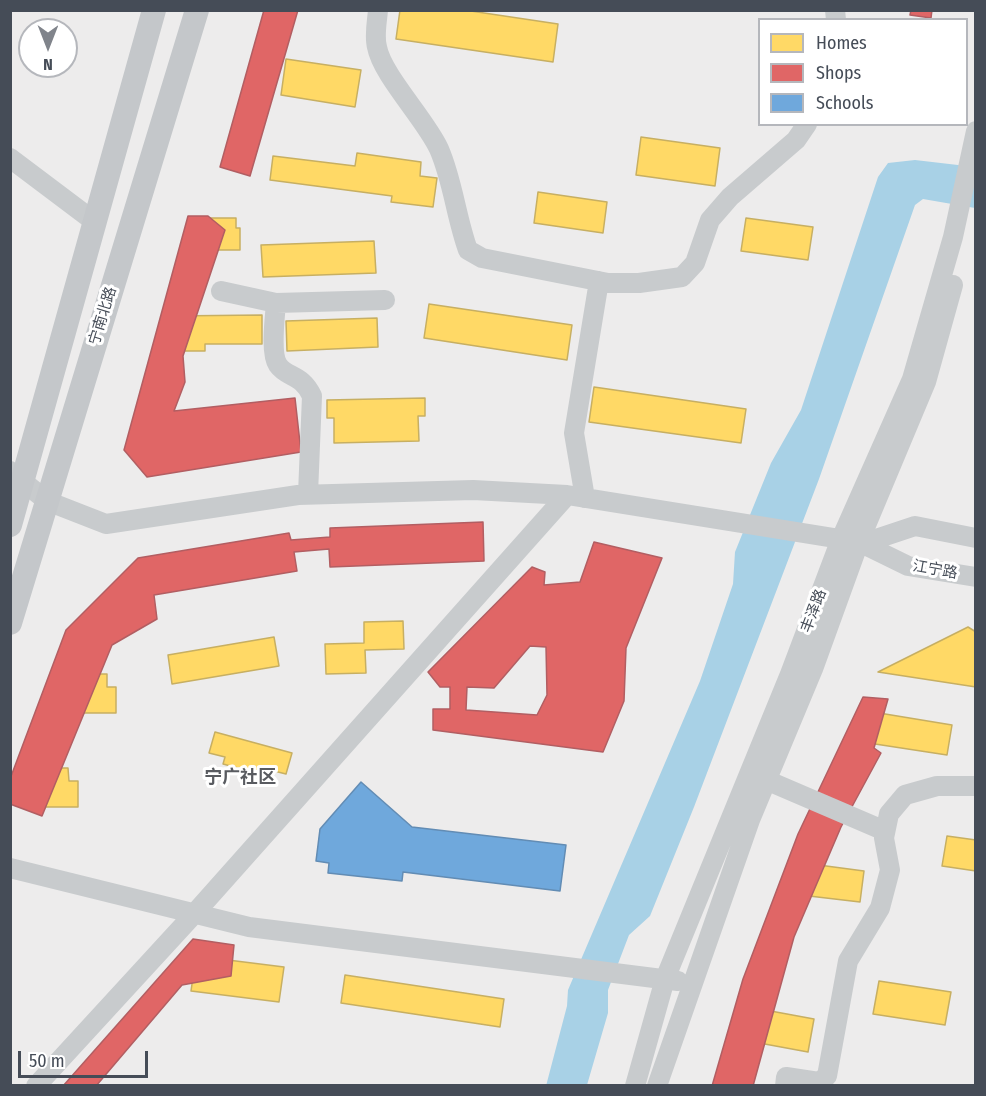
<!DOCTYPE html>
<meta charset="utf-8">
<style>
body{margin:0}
#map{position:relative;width:986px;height:1096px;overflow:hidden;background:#edecec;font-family:"Fira Sans Condensed",sans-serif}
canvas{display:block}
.frame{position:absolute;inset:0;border:12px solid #454c57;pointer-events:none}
.legend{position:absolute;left:758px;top:18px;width:210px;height:108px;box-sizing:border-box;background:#fff;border:2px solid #b5b7bc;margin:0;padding:8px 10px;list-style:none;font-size:18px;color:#454c57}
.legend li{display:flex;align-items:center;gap:12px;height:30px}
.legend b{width:30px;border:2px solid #b5b7bc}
.north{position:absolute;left:18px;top:18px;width:60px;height:60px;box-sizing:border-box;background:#fff;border:2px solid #b5b7bc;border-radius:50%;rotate:180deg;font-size:16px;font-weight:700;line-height:24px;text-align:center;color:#454c57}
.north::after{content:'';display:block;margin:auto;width:21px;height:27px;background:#80848b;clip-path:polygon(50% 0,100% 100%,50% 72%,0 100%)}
.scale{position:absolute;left:18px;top:1051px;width:130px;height:27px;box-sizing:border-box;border:3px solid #454c57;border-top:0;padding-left:8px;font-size:18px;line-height:21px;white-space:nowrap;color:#454c57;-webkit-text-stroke:4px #fff;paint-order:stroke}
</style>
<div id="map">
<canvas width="986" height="1096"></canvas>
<div class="frame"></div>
<ul class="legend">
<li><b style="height:16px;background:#ffd966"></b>Homes</li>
<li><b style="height:16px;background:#e06666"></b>Shops</li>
<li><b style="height:16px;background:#6fa8dc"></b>Schools</li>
</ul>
<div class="north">N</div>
<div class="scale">50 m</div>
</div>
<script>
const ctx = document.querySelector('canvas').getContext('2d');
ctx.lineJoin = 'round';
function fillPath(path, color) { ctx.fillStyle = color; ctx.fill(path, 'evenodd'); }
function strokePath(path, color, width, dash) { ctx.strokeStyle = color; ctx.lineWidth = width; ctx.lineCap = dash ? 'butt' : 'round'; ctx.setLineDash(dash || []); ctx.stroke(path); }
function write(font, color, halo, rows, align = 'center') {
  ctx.font = font + ' "Fira Sans Condensed","Noto Sans SC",sans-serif'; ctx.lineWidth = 6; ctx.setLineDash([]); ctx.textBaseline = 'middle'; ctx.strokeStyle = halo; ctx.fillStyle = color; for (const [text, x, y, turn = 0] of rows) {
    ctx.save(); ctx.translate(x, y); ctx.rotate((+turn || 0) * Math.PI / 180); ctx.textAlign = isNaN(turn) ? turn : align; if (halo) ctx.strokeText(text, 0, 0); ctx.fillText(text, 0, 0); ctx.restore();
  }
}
const water = new Path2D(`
 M915,160L975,167V208L923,199L915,205L819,479L694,807L650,916L629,935L608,990V1013L587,1085L546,1086L567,1006L568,990L700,681L733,584L735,552L771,463L801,410L878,177L888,163Z`);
const homes = new Path2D(`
 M400,10H464L558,24L553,62L396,39Z
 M286,59L361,70L355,107L281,95Z
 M641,137L720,148L715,186L636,175Z
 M357,153L421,162L420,176L437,178L433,207L391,202L392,196L270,180L273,156L355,166Z
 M538,192L607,202L603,233L534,223Z
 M201,218H236V228H240V250H197V227H201Z
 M746,218L813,227L808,260L741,251Z
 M374,241L376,273L263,277L261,245Z
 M429,304L572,325L567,360L424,338Z
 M262,315V344H205V351H171V316Z
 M377,318L378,347L287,351L286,321Z
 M594,387L746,409L741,443L589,422Z
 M425,398V416H418L419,441L334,443V418H327V400Z
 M292,405L298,448L194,462L193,455L150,461L144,418L189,412V419Z
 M480,530L481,559L333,565L332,536Z
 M288,541L293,569L148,593L152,615L117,621L112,590L145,584L142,566Z
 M403,621L404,649L365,650L366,673L326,674L325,644L364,643V622Z
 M968,627L976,632V687L878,672Z
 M274,637L279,666L172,684L168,655Z
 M63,674H107V687H116V713H63Z
 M867,711L952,725L947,755L862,742Z
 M215,732L292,753L286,774L270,770L268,776L223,764L225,757L209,753Z
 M25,768H68L69,781H78V807H25Z
 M947,836L976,840V871L942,866Z
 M796,862L864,871L860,902L792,894Z
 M196,956L284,967L279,1002L191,991Z
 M345,975L504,999L500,1027L341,1003Z
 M879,981L951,992L945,1025L873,1014Z
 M749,1007L814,1019L808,1052L743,1040Z`);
const shops = new Path2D(`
 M264,10H298L250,176L220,167Z
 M911,10H932L931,18L910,15Z
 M188,216H208L225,230L183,356L185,382L174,411L295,398L301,452L147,477L124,450Z
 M483,522L484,561L330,567L329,549L294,552L297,571L154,595L157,619L112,645L42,816L10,804V779L66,630L138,558L289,533L291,540L330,537V528Z
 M594,542L662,558L626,648L624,701L603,752L433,730V709H450V687H440L428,672L532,567L545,572L544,585L580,582ZM530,646L546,647L547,695L537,715L466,710L467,687L494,688Z
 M863,697L888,699L874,748L881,753L841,827L794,937L753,1086H712L743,979L798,834Z
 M193,939L234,945L231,976L182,985L96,1086H63Z`);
const schools = new Path2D(`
 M361,782L412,827L566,845L560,891L403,872L402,881L328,873L329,863L316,861L320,829Z`);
const minor = new Path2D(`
 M378,10C377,22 374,36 377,47C382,75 426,120 439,149C453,181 456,217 468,250L482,258L608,283H639L682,277L695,263L710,220L730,197L796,140L807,124
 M835,10L836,20
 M10,158L95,222
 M221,291L276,303L385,300
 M276,303C275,317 270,353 278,365C287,378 302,374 312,396L308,494
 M10,471L47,501L106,524L298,495L473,490L567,495L859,542L908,566L976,577
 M585,498L574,433L599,281
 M864,543L915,526L976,538
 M766,780L885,831
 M10,868L249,927L678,981
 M36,1086L194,914L567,495
 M635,1086L665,979L790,674L841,539L912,379L953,237L976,131
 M657,1086L750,820L813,669L859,542L926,382L953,285
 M785,1086L786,1077L819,1082L827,1076L848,961L880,908L890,870L884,838L889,814L905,795L937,786H976`);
const major = new Path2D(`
 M10,525L154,10
 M10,623L197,10`);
const streetNames = [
 ["宁南北路",103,316,-73],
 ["江宁路",935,570,10],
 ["丰泽路",814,611,-69]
];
const quarterNames = [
 ["宁广社区",240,778]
];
fillPath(water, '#a8d1e6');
fillPath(homes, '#ffd966');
strokePath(homes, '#c7af62', 1.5);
fillPath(shops, '#e06666');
strokePath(shops, '#b25e62', 1.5);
fillPath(schools, '#6fa8dc');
strokePath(schools, '#628cb4', 1.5);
strokePath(minor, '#c8cbcd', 20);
strokePath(major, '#c4c7ca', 24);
write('15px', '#454c57', '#fff', streetNames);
write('bold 18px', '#595b60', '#fff', quarterNames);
</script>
